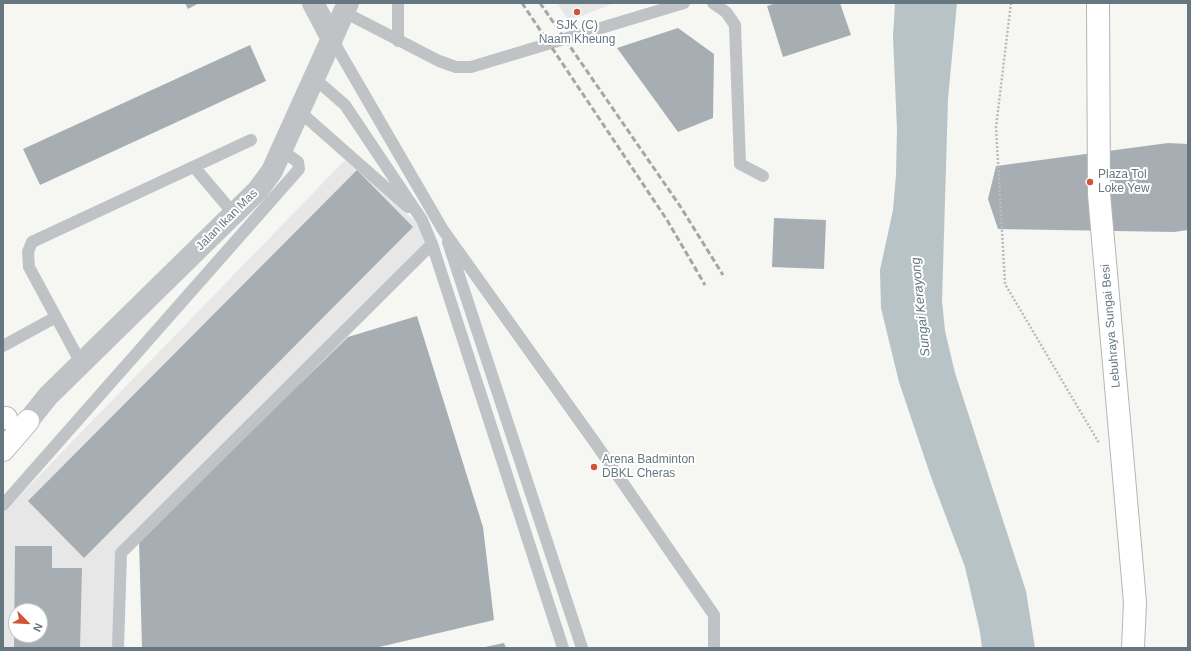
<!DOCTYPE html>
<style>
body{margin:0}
#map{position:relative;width:1191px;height:651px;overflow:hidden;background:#f6f6f3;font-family:Arial,sans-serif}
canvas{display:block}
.frame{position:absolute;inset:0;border:4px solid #677781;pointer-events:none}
.north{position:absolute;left:8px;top:603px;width:40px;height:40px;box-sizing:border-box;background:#fff;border:1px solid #c2c9cd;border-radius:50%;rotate:114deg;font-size:11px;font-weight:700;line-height:16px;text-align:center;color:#677781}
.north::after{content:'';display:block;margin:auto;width:14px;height:18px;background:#d35435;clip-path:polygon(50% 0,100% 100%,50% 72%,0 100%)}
</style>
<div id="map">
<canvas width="1191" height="651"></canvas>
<div class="frame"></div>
<div class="north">N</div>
</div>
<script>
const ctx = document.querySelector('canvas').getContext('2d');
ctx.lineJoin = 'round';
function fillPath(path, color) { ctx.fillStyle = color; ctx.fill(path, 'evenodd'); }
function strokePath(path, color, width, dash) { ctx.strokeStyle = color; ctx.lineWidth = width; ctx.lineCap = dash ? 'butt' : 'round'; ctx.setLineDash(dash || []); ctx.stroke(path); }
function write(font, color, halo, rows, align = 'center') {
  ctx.font = font + ' Arial,sans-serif'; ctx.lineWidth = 4; ctx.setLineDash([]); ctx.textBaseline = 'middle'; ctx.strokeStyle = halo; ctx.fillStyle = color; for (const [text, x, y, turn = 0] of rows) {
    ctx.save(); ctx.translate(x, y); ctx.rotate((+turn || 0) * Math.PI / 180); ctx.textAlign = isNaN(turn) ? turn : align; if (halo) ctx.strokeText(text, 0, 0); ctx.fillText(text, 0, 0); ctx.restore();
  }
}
const built = new Path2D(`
 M557,3H614L569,21Z
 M347,158L416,222L427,244L116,551L114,648H3V513ZM16,611H40V635H16Z`);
const water = new Path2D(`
 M895,3H957L948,99L942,301L945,331L955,373L1026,591L1035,648H982L980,632L965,567L931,477L899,382L881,308L880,270L893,210L896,175L897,130L893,37Z`);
const building = new Path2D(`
 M185,3H199L188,9Z
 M776,3H840L851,35L783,57L767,6Z
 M678,28L714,54L713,118L678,132L617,48Z
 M250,45L266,81L40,185L23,149Z
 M1168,143L1188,144V230L1174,232L998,229L988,199L996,166Z
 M357,170L413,227L84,558L28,501Z
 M774,218L826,220L824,269L772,267Z
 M417,316L483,527L494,620L375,648H142L139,540L348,337Z
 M15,546H52V568H82L80,648H14ZM16,611H40V635H16Z
 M504,643L506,648H485V647Z`);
const path = new Path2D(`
 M1011,3L996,127L1005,284L1099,443`);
const lane = new Path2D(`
 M713,3L726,12L735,25L740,164L763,176
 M344,12L439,61L456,67H471L684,3
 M332,39L443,230L596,444L714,615V648
 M398,41V3
 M314,78L345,105L422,220L432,244L563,648
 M299,111L408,207
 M195,168L234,214
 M448,242L582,648
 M3,346L56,317
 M82,365L29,267L28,252L32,242L251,140
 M3,505L299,169L298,162L281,150
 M118,648L121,553L432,244`);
const street = new Path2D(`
 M313,3L332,39
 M13,432L28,421L48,396L258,190L272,171L348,3`);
const secondary = new Path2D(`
 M3,418H6
 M3,450L28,421`);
const highway = new Path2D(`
 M1098,3L1099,194L1135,602L1133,648`);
const rail = new Path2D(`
 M522,3L667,220L705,285
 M540,3L680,206L723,275`);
const markers = [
 [577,12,4,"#d35435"],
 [1090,182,4,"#d35435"],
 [594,467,4,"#d35435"]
];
const poiNames = [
 ["SJK (C)",577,26,"center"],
 ["Naam Kheung",577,40,"center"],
 ["Plaza Tol",1098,175],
 ["Loke Yew",1098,189],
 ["Arena Badminton",602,460],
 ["DBKL Cheras",602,474]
];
const streetNames = [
 ["Jalan Ikan Mas",227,220,-45],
 ["Lebuhraya Sungai Besi",1111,326,-95]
];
const waterNames = [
 ["Sungai Kerayong",921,307,-96]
];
fillPath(built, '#e6e7e6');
fillPath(water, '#b8c3c7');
fillPath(building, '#a7aeb3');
strokePath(secondary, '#b2b7ba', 24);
strokePath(highway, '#b2b6b8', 24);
strokePath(path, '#b9bcbe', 2.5, [2, 2]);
strokePath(lane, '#bfc3c6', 12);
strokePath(street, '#bfc3c6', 22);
strokePath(secondary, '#fff', 22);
strokePath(highway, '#fff', 22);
strokePath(rail, '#a1a7ab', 3, [6, 3]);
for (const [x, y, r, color] of markers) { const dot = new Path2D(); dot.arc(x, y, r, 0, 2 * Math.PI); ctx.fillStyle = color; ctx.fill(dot); strokePath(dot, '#fff', 1.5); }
write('12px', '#677781', '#fff', poiNames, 'left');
write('12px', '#677781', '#fff', streetNames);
write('italic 13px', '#63777e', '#fff', waterNames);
</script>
